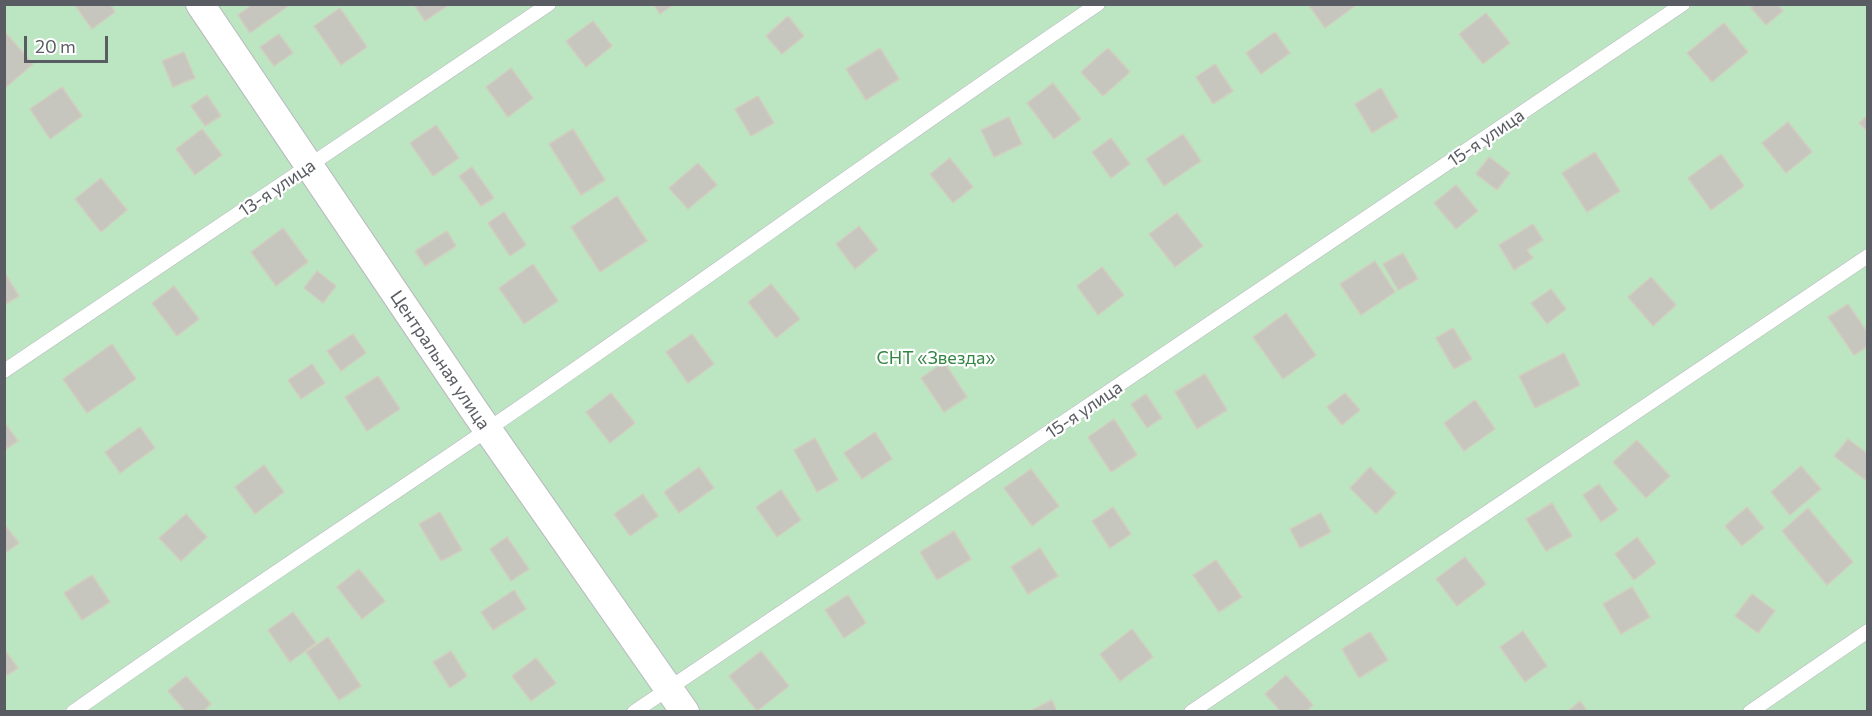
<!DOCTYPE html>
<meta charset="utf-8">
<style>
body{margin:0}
#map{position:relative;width:1872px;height:716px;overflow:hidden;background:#edece1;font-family:Commissioner,sans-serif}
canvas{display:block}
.frame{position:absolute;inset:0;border:6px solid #595c62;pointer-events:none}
.scale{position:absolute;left:24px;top:36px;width:84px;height:27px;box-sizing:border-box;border:3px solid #595c62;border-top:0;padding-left:8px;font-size:18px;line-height:21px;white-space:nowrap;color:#595c62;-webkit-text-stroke:4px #fff;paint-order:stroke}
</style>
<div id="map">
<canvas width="1872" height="716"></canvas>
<div class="frame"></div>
<div class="scale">20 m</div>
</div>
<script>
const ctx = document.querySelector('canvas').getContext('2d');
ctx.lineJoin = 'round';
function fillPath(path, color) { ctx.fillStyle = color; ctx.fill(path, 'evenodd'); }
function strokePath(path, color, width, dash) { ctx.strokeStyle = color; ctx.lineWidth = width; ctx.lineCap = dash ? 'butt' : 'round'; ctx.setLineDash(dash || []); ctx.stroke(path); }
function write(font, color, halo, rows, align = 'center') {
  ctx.font = font + ' Commissioner,sans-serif'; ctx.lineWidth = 4.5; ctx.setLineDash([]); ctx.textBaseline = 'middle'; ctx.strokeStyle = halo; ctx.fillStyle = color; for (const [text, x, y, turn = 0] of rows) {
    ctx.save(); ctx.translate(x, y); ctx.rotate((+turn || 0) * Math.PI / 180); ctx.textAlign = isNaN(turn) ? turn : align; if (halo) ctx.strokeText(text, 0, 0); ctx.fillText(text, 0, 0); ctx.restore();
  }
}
const green = new Path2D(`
 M5,5H1867V711H5Z`);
const building = new Path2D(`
 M74,4H110L115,12L92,29Z
 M253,4H291L250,33L238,15Z
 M414,4H450L425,21Z
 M653,4H674L660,14Z
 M1308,4H1355L1356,5L1325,28Z
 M1755,4H1777L1783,11L1766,25L1751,8Z
 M340,8L367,47L341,65L314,26Z
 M1486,13L1510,43L1483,64L1459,34Z
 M788,16L804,36L782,54L766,36Z
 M593,21L612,46L586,67L566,41Z
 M1724,23L1748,52L1712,82L1687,53Z
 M4,31L33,64L4,89Z
 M1275,32L1290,53L1261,74L1246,53Z
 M279,34L293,53L274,66L260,47Z
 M880,48L899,79L866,100L846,69Z
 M1108,48L1130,72L1103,96L1081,72Z
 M184,52L195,78L173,87L162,61Z
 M1215,64L1233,91L1213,104L1196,77Z
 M511,68L533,98L508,117L486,87Z
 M1053,83L1081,119L1054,139L1027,103Z
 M62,87L82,116L50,139L30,109Z
 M1381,88L1398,117L1372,133L1355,104Z
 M207,95L221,116L205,126L191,106Z
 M758,96L774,123L751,136L735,109Z
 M1868,115V132L1859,123Z
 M1009,117L1022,144L994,157L981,130Z
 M1788,122L1812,152L1786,173L1762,143Z
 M436,125L459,158L433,176L410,143Z
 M202,129L222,155L195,175L176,149Z
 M573,129L605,180L581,195L549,144Z
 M1183,134L1201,161L1164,186L1146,159Z
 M1111,138L1130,164L1111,178L1092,152Z
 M1595,152L1620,191L1587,212L1562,173Z
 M1721,154L1744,186L1711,210L1688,178Z
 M1489,157L1510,173L1497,190L1476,174Z
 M950,158L973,187L953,203L930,174Z
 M698,163L717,185L688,209L669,188Z
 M472,167L494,198L481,206L459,176Z
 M101,178L127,210L101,232L75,199Z
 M1456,185L1478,211L1456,229L1434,203Z
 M617,196L647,241L600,272L571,227Z
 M504,212L526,245L510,256L488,223Z
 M1177,213L1203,246L1175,267L1149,234Z
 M1533,224L1543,240L1527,250L1533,258L1514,270L1499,245Z
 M859,226L878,250L855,269L836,244Z
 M283,228L308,262L276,286L251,252Z
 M447,231L456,246L425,266L415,251Z
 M1403,253L1418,279L1398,290L1383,264Z
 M1375,261L1395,292L1361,315L1340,284Z
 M533,264L558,301L524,324L499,288Z
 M1102,267L1124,295L1098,315L1077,286Z
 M317,271L336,286L323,303L304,288Z
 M4,272L19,296L4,305Z
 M1651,277L1676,305L1653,326L1628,297Z
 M771,284L800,319L776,338L748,302Z
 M174,286L199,319L177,336L152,303Z
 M1551,289L1566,309L1547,324L1531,303Z
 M1848,304L1868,333V346L1854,355L1828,317Z
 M1286,313L1316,355L1283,379L1253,337Z
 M1453,328L1472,359L1454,369L1436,338Z
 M353,334L366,353L341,371L327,351Z
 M692,334L714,364L688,383L666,352Z
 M112,344L136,379L87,413L63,379Z
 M1564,353L1580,385L1535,408L1519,376Z
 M944,362L967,397L944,412L921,378Z
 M312,364L325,383L301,399L288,380Z
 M1205,374L1227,410L1197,429L1175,392Z
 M378,376L400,409L367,431L345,397Z
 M611,393L635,423L610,443L586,412Z
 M1345,393L1360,410L1342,425L1327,407Z
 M1146,394L1162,418L1147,428L1131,404Z
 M1475,400L1495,429L1464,451L1444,423Z
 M1114,419L1137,455L1111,472L1088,437Z
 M4,422L18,441L4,450Z
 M140,427L155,448L120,473L105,452Z
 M875,432L892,459L862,479L844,453Z
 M815,438L838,480L817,492L794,450Z
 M1848,439L1868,454V482L1834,456Z
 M1637,440L1670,476L1646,498L1613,462Z
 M264,465L284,492L255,514L235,487Z
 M1801,466L1821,489L1790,515L1771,492Z
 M699,467L714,488L679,513L664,492Z
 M1370,467L1396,493L1376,514L1350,488Z
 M1031,469L1059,506L1032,526L1004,488Z
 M1599,484L1618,510L1601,522L1583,495Z
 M781,490L801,520L777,537L756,507Z
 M643,494L658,516L630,536L614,514Z
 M1552,503L1572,536L1546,551L1526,519Z
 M1113,507L1131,534L1110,548L1092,521Z
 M1747,507L1764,528L1742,546L1725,526Z
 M1808,508L1853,562L1827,585L1782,531Z
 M440,512L462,550L441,561L419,524Z
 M1321,513L1331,532L1300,548L1290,529Z
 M186,514L207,537L181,561L159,538Z
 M4,524L19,543L4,554Z
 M954,531L971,559L937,580L920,552Z
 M507,537L529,569L511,581L490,549Z
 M1637,537L1656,563L1634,580L1615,554Z
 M1040,548L1058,576L1028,594L1011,567Z
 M1465,557L1486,584L1457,606L1436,579Z
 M1216,560L1242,597L1219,612L1193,575Z
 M359,569L385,601L362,619L337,587Z
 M92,575L110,602L82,620L64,593Z
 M1632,587L1650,617L1621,634L1603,604Z
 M514,590L526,609L493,630L481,612Z
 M1752,594L1775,611L1758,633L1735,616Z
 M848,595L866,623L844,638L825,610Z
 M293,612L316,643L290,662L268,630Z
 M1132,629L1153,657L1120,681L1100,654Z
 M1523,631L1547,666L1525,682L1500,647Z
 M1370,632L1388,660L1359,678L1342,649Z
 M328,637L361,686L339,700L306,652Z
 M4,649L18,668L4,677Z
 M451,651L467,676L450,688L433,662Z
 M761,651L789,686L757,711L729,676Z
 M536,658L556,683L531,701L512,676Z
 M1286,675L1313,705L1306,712H1281L1265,694Z
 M186,676L211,704L202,712H186L168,691Z
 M1052,700L1057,712H1028Z
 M1580,701L1588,712H1567Z`);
const lane = new Path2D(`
 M4,371L549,4
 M73,712C210,615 349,524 487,430C692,290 892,143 1098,4
 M634,712L1683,4
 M1191,712L1868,256
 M1750,712L1868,631`);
const street = new Path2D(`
 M200,4L476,413L685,712`);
const streetNames = [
 ["15-я улица",1486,138,-34],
 ["13-я улица",277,188,-34],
 ["Центральная улица",440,360,56],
 ["15-я улица",1084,410,-34]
];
const parkNames = [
 ["СНТ «Звезда»",936,358]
];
fillPath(green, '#bce5c2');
fillPath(building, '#c7c6be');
strokePath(building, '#d1cebf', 1.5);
strokePath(lane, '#b9bac0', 15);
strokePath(street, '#b9bac0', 30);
strokePath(lane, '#fff', 14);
strokePath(street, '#fff', 28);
write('18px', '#595c62', '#fff', streetNames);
write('18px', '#348644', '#fff', parkNames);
</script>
